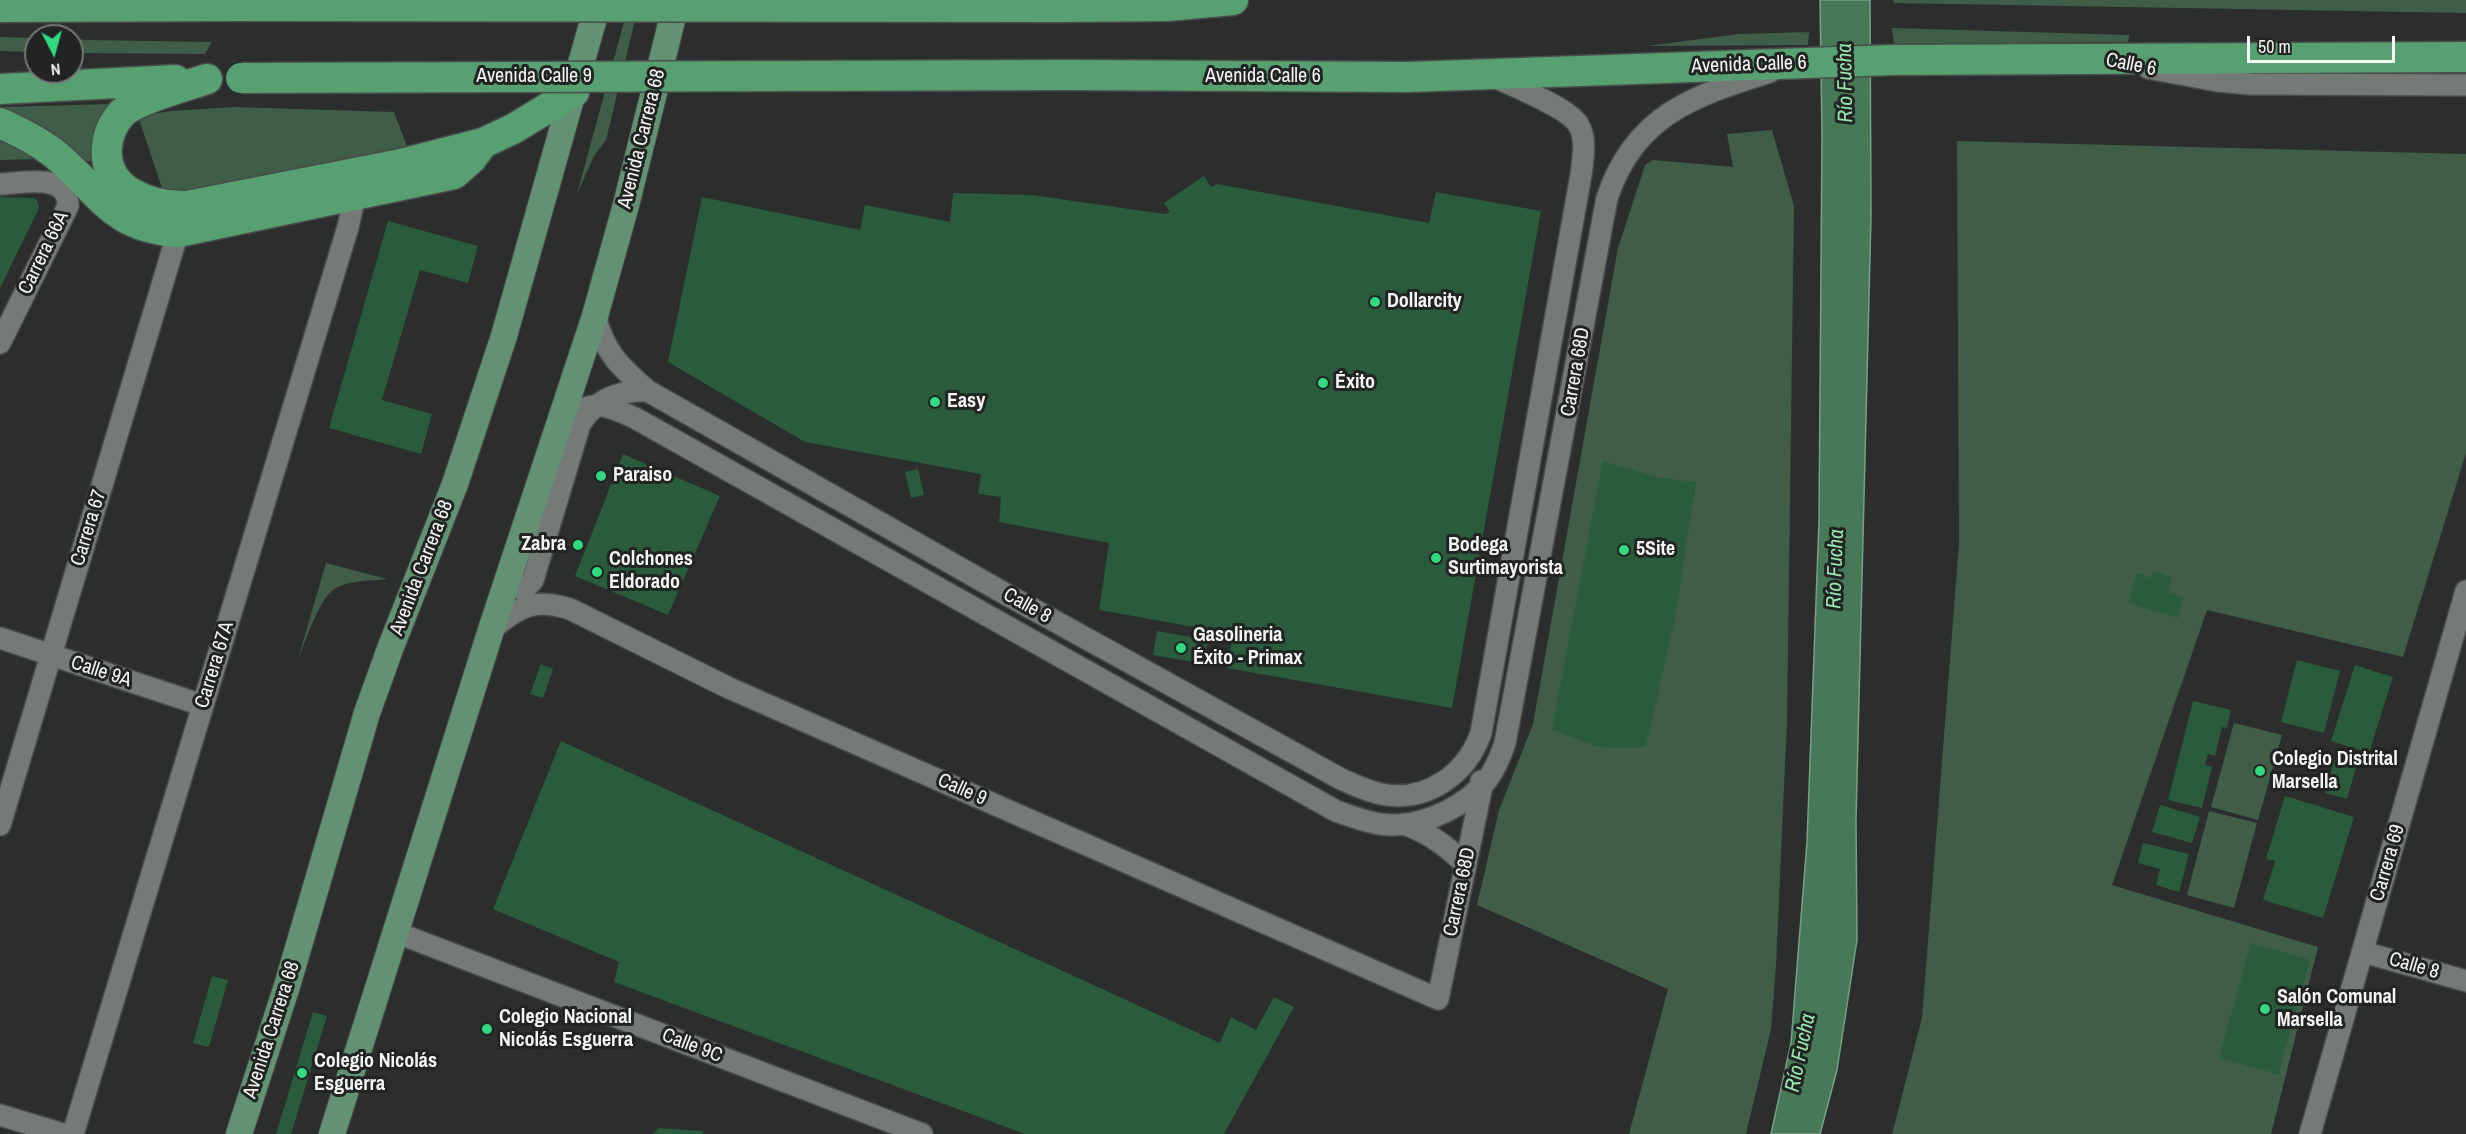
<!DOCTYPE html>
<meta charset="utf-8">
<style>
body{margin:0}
#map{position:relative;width:2466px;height:1134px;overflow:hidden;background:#2b2e2c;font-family:"Archivo Narrow",sans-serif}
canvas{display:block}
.north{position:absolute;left:24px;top:24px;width:60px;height:60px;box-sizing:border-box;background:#212422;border:2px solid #757876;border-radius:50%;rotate:174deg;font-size:16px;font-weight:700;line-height:24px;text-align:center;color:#f3f5f3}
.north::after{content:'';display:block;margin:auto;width:21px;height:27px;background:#34d881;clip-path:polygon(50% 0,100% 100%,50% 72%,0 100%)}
.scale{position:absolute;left:2247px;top:36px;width:148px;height:27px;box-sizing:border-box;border:3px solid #f3f5f3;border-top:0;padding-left:8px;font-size:18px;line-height:21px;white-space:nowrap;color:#f3f5f3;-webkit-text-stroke:4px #212422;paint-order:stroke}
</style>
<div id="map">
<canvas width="2466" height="1134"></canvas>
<div class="north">N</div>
<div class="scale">50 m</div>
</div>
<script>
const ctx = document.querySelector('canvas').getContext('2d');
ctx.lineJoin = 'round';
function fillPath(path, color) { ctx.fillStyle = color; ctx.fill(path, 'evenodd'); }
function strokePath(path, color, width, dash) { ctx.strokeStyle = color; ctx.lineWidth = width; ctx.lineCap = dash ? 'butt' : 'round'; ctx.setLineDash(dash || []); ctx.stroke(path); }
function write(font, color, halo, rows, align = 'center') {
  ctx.font = font + ' "Archivo Narrow",sans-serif'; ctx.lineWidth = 6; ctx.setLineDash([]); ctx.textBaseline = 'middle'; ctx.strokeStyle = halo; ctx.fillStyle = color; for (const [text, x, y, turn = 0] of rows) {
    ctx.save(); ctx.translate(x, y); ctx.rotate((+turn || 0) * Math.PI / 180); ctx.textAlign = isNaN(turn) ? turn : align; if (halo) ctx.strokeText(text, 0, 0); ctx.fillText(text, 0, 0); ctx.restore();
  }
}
const green = new Path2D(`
 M630,0H640L606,140L594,156L577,194Z
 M1893,0H2466V13L1894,3Z
 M1892,28L2129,35L2128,42L1894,44Z
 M1809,32L1808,45L1647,46L1739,34Z
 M0,37L36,38V52L0,51Z
 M72,39L88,40L212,42L205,54L72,53Z
 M114,104C97,121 90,136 94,161H75L0,108V107Z
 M233,107L394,112L409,152L165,197L138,116L171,111Z
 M1772,130L1794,206L1787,721L1776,965L1771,1029L1746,1134H1629L1668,989L1477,905L1499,810L1533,724L1618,248L1645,165L1653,160L1733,167L1727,134Z
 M0,135L38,159L0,160Z
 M1957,141L2466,154V453L2403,657L2207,610L2112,885L2318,947L2271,1134H1892L1922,1018L1959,544Z
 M326,563L387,579C371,581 350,580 336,588C319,597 306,641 298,659Z
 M2234,723L2282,735L2258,820L2211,807Z
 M2209,811L2257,823L2234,908L2187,895Z`);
const water = new Path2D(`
 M1820,0H1870L1871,216L1856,820L1857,940L1837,1070L1820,1134H1771L1791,1043L1807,842L1819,521L1822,135Z`);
const building = new Path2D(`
 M1204,176L1211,187L1217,184L1429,223L1436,192L1541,211L1452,708L1227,668L1233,634L1099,610L1109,543L999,522L1001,497L978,494L981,474L805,442L668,362L702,197L860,230L865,205L950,222L953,193L1032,195L1165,214L1170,212L1164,203Z
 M0,197L33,198L37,200L39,208L0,288Z
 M388,221L478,246L468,283L420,270L382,400L432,414L421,454L329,428Z
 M623,454L720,496L668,615L575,576Z
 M1603,461L1660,478L1696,482L1675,618L1646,746L1635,748H1608L1581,741L1552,729Z
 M918,469L924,495L911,498L905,472Z
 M2153,571L2172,577L2167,592L2184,597L2178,618L2128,603L2137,573L2151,578Z
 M1157,631L1208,640L1204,664L1153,655Z
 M2297,660L2340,671L2324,733L2281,722Z
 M541,664L553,669L543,698L530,694Z
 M2355,665L2393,677L2369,753L2331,741Z
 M2193,701L2231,710L2227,728L2222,727L2215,756L2208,754L2205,765L2212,767L2202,808L2168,800Z
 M561,741L1220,1043L1231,1017L1256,1030L1274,997L1294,1007L1224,1134H1025L614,982L619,962L493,909Z
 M2337,750L2359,757L2347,799L2325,793Z
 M2285,796L2354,817L2323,918L2263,900L2275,861L2266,859Z
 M2160,805L2200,817L2192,843L2152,832Z
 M2143,843L2189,854L2179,892L2156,885L2160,869L2138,863Z
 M2251,943L2310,960L2278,1074L2219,1058Z
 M212,976L228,980L209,1047L193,1043Z
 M313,1012L327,1016L291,1134H276Z
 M658,1128L704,1131L702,1134H653Z`);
const minor = new Path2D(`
 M2148,68L2217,81L2250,84L2466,85
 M0,184C24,183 68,172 68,206L0,343
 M595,316C605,353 620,367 648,391L1002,592L1341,779C1354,785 1367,791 1381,794C1426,803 1466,775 1481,733L1581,175C1583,159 1587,138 1578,124C1568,108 1512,85 1492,76
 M563,417C596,401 602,403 635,418L1336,811C1351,816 1365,822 1380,824C1416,829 1455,812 1481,787C1492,776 1500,758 1505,743L1607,198C1635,115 1693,96 1770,72
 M511,573L513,584L518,588H526L533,580L580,424C596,399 619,390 648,391
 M491,630C519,606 534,598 570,609L729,688L1438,999L1482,786L1481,781
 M0,638L202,705
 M1404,824C1429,833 1447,846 1466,865
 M0,825L178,232
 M395,932L922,1134
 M2363,952L2466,981
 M0,1115L63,1134
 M73,1134L348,227L355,196
 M2310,1134L2466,591`);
const major = new Path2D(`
 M239,1134L287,986L367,713L390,649L455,484L504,336L599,0
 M332,1134L491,630L595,316L626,205L677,0`);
const highway = new Path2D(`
 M0,7L238,6
 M1061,7L1167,6L1233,0
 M1068,75L1408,77L1892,60L2466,57
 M207,79C186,86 137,99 122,113C114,122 108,134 107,146C102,191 151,207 187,206L401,164L483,143L513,129L574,92
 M0,89L175,80
 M0,123C20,132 40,142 56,155C102,194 111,227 178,232L454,174L471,159L483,143`);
const highwayBridge = new Path2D(`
 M238,6L1061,7
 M241,78L1068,75`);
const markers = [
 [1375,302,6,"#34d881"],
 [1323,383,6,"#34d881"],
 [935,402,6,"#34d881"],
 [601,476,6,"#34d881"],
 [578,545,6,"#34d881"],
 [1624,550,6,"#34d881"],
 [1436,558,6,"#34d881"],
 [597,572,6,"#34d881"],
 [1181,648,6,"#34d881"],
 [2260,771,6,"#34d881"],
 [2265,1009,6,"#34d881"],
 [487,1029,6,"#34d881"],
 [302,1073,6,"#34d881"]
];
const streetNames = [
 ["Avenida Calle 6",1749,65,-2],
 ["Calle 6",2131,65,11],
 ["Avenida Calle 9",534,77],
 ["Avenida Calle 6",1263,77],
 ["Avenida Carrera 68",642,139,-76],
 ["Carrera 66A",44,253,-64],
 ["Carrera 68D",1576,372,-80],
 ["Carrera 67",89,528,-73],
 ["Avenida Carrera 68",422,568,-69],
 ["Calle 8",1027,606,29],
 ["Carrera 67A",215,665,-73],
 ["Calle 9A",101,672,18],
 ["Calle 9",962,790,24],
 ["Carrera 69",2388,863,-74],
 ["Carrera 68D",1460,892,-78],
 ["Calle 8",2414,966,16],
 ["Avenida Carrera 68",272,1030,-72],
 ["Calle 9C",692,1046,21]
];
const poiNames = [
 ["Dollarcity",1387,302],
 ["Éxito",1335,383],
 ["Easy",947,402],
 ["Paraiso",613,476],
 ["Zabra",566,545,"right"],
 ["Bodega",1448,546],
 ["Surtimayorista",1448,569],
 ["5Site",1636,550],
 ["Colchones",609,560],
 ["Eldorado",609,583],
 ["Gasolineria",1193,636],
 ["Éxito - Primax",1193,659],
 ["Colegio Distrital",2272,760],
 ["Marsella",2272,783],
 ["Salón Comunal",2277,998],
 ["Marsella",2277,1021],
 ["Colegio Nacional",499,1018],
 ["Nicolás Esguerra",499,1041],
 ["Colegio Nicolás",314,1062],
 ["Esguerra",314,1085]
];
const waterNames = [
 ["Río Fucha",1846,83,-91],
 ["Río Fucha",1836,569,-88],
 ["Río Fucha",1801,1053,-78]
];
fillPath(green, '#405d49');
fillPath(water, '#477959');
strokePath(water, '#7b9e87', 1.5);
fillPath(building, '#295b3c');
strokePath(minor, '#494c4a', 24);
strokePath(major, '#494c4a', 28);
strokePath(highway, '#494c4a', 33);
strokePath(minor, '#767a77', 21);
strokePath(major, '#639173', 26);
strokePath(highway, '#56a071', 30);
strokePath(highwayBridge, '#494c4a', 33, []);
strokePath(highwayBridge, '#56a071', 30);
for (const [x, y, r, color] of markers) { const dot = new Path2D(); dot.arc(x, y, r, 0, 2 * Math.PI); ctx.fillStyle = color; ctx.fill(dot); strokePath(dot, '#212422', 2); }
write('20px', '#f3f5f3', '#212422', streetNames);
write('bold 20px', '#f3f5f3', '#212422', poiNames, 'left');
write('italic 21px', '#99e7b3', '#212422', waterNames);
</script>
